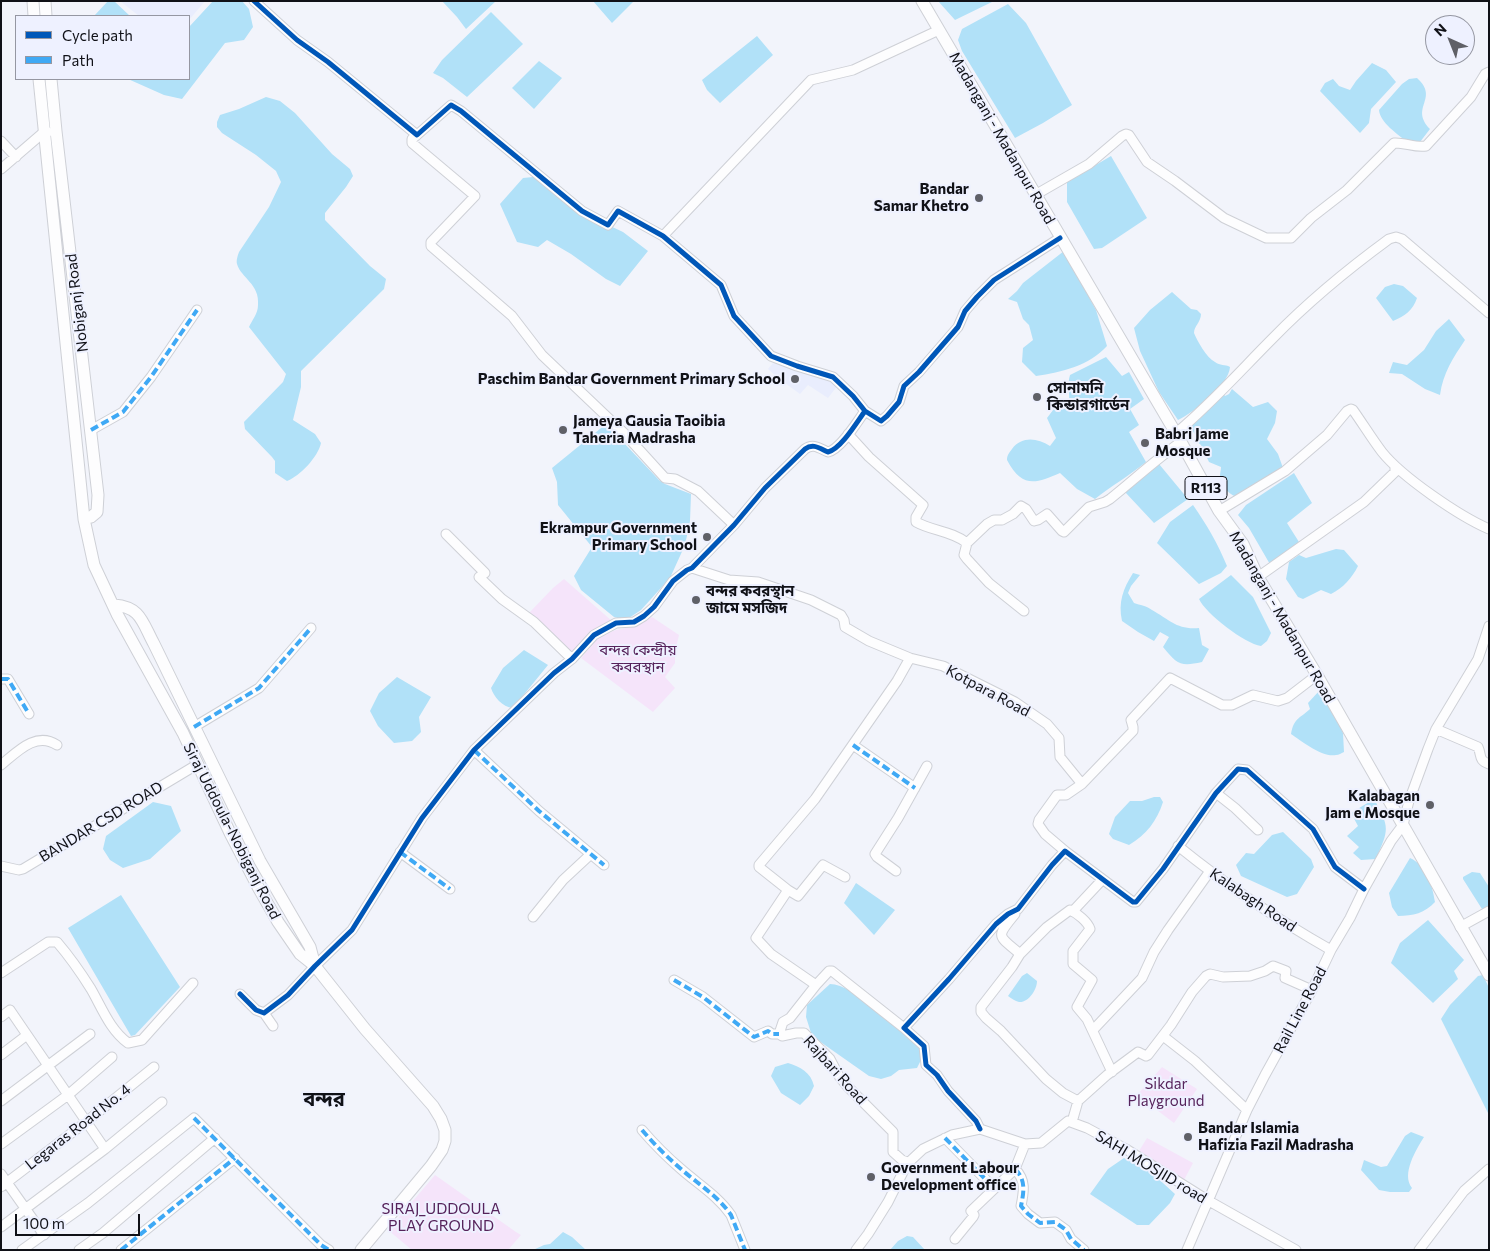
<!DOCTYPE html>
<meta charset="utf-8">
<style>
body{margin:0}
#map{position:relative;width:1490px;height:1251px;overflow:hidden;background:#f2f4fb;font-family:Commissioner,sans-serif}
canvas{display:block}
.frame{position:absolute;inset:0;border:2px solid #101117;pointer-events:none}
.legend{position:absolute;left:15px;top:15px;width:175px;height:65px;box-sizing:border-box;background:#eef1ff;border:1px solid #9597a2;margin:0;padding:6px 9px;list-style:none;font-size:15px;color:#101117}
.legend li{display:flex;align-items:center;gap:10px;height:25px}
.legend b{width:25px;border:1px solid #9597a2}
.north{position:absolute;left:1425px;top:15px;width:50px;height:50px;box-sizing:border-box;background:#eef1ff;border:1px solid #9597a2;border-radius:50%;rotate:316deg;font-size:14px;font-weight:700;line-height:20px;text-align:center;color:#101117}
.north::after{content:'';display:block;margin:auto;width:18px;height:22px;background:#5f6067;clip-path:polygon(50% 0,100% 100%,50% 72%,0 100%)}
.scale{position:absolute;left:15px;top:1214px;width:125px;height:22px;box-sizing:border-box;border:2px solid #101117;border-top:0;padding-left:6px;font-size:15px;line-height:18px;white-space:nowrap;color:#101117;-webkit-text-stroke:4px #eef1ff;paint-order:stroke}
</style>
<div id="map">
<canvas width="1490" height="1251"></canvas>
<div class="frame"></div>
<ul class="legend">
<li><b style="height:6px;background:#0057b8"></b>Cycle path</li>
<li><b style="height:6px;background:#3fa9f5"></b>Path</li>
</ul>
<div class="north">N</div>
<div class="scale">100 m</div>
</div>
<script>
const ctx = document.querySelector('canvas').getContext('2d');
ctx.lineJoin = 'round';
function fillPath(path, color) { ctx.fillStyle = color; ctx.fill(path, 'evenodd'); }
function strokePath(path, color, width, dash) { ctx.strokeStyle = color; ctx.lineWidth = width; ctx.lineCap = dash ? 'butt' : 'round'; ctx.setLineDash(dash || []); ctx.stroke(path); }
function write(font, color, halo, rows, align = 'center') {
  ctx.font = font + ' Commissioner,"Noto Sans Bengali",sans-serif'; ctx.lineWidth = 4; ctx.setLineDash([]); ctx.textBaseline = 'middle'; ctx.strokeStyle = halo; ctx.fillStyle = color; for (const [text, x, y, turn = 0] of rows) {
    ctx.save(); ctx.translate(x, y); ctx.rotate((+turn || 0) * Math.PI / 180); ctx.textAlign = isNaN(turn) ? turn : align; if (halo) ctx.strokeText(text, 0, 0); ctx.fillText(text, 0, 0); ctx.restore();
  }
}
const built = new Path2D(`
 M120,1H205L189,20V16H139Z
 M773,363L829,379L838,385L828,398L808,385L800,394L778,378L768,369Z`);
const green = new Path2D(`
 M564,579L612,621L569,654L528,614L553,588Z
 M652,617L679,635L675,652V663L665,677L675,688L653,712L581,658L600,636L616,630L636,626Z
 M1162,1067L1197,1089L1174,1123L1137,1095Z
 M1147,1138L1193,1163L1184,1180L1139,1151Z
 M435,1175L516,1232L521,1235L508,1250H412L388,1230Z`);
const water = new Path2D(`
 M108,1H114L130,16H94Z
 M213,1H242L249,9L253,27L244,40L225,43L182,99L164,95L128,79H189V27Z
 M442,1H496L466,29L457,17Z
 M593,1H634L612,23Z
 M938,1H994L955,20Z
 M1008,4L1026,23L1072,105L1043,123L1015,138L962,51L958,40L962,29Z
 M491,12L523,44L467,97L443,78L433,73L442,60Z
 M757,36L773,55L720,103L707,90L702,80Z
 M539,61L562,78L534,109L512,88Z
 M1372,63L1386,70L1396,82L1371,109L1369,123L1360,133L1320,91L1325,83L1333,79L1339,86L1350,90L1356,81Z
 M1417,78C1440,99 1409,107 1430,129L1420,142H1407C1398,134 1380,123 1379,110L1402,84L1409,79Z
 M266,97L280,101L295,113L332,154L350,169L353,176L346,187L325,213V220L370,266L386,279L384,289L301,371V387L293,420L315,434L321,443C318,457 300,476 287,481L275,473V461L272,457L245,429L244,422L283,382L286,374L249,327C252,320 258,314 258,305C260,284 241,278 237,264C236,260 238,255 239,252L269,207L281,182L276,171L256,155L222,133L217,127V122L220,115L239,109Z
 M1111,156L1147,218L1102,248L1094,249L1067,202V182Z
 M543,176L587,215L623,232L648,251L620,286L606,279L571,254L547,240L538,247L517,242L500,204L523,178Z
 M1064,251L1096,310L1107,346C1089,366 1062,372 1036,376L1022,362L1023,348L1033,340L1029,325L1023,319L1017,302L1008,299L1017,291L1023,283Z
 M1394,284L1403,286L1417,298C1413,310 1405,316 1393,321L1376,298L1385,287Z
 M1172,292L1191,309L1197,310L1201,314C1201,322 1194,326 1194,333C1198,342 1206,357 1215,362C1220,366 1225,364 1230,367C1229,385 1193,413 1178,420L1159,392L1140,351L1134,328L1150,310Z
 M1449,319L1465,340C1453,358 1443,373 1440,395L1425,389L1402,374L1389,373L1393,362L1407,365L1424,350L1436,331Z
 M1106,357L1122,376L1129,372L1144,399L1130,409L1139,425L1129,432L1146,462C1129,476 1111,486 1095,499L1077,489L1060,473C1035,484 1022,488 1007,460C1007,455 1009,453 1012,449C1022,436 1037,438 1050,446L1056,438L1047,418L1056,406L1069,402C1070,393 1067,384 1070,375Z
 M1232,389L1253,407L1268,402L1277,411L1275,423L1267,439L1278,454L1283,468L1238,497C1230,496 1220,485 1220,476C1220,473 1221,470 1221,467L1209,462L1201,445L1196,441V436L1190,427L1223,393L1225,396L1229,394Z
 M606,424L659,480L665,484L691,494L690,521L685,545L670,578L641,610L629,618L621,619L614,617L581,590L574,576L592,547L558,505L557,482L552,468Z
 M1159,464L1188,499L1154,523L1125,492L1128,488Z
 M1294,473L1312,503L1287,523L1299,542L1290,554L1271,566L1249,528L1238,515L1246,505Z
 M1193,505C1207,525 1218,544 1227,566L1221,573L1199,584L1157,543L1170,522Z
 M1336,549L1344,550L1358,566C1352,578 1343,588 1331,594L1321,590L1303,599L1298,597L1286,579L1289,562L1299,555L1306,558Z
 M1133,573L1140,575L1131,586L1128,593L1134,603C1140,605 1147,606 1152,610C1170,620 1177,630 1199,628L1202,645L1209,649L1202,662C1180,667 1177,664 1163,647L1169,637L1160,632L1154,641L1138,632L1122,621C1118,602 1123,589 1133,573Z
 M1231,575L1253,597L1271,633L1267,641L1261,646C1245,644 1205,613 1199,599Z
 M524,650L548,665L513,708C502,707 494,697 491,688L503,668Z
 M397,677L431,697L419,717L421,732L412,741L394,743L378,726L370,711L379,693Z
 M1319,691L1331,706L1343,733L1344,752C1341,753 1339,755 1336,755C1323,758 1301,741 1291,734C1294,718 1299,719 1310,709L1308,703Z
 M1154,797H1160L1163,802C1157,821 1146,835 1129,845L1113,839L1109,834L1115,817L1130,801H1142Z
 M1374,799C1390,828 1389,829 1376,859L1361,860L1353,853L1359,847L1347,836L1358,826L1351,813Z
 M153,802L171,806L181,831L150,859L123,868L110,860L103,849L106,836Z
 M1283,832L1311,859L1314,867L1297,894L1287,897L1241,876L1236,865L1246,853L1254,854L1272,835Z
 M1410,858C1427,866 1432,884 1435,902C1425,913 1413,916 1398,916L1392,907L1389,893Z
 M1472,872L1480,873L1489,887V907L1482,909L1463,879V877Z
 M856,883L895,910L874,935L844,903Z
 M121,895L180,987L135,1035L131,1036L68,928Z
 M1428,920L1464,960L1454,971L1458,979L1433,1003L1391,963L1400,943Z
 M1027,973L1037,981C1037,990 1028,1003 1019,1002C1015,1001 1011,998 1008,996L1022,976Z
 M1483,975L1489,988V1115L1441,1019L1450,1005L1478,976Z
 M830,984C854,984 904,1032 921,1050V1060L917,1068L899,1070L891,1076L881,1079L869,1076L812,1036L806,1017L807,1005Z
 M788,1063C800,1067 811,1072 814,1086L809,1096L800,1105L781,1093L771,1076L775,1067Z
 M1411,1132L1424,1137C1416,1150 1401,1174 1412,1188L1409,1192H1390L1379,1190L1361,1170L1364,1160L1381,1167L1387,1166L1405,1136Z
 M1124,1158L1152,1173L1175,1194L1170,1203L1149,1225H1137L1090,1194L1108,1169Z
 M563,1232L572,1237L586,1250H533L544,1245L550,1244Z
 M907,1236L913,1237L925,1250H890L898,1241Z`);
const minor = new Path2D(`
 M254,1L297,40L328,62L417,135L451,105L461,111L582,211L608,225L618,211L663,236L721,285L734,316L771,356L797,366L833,377L853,396L865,411
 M417,135L412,139V143L475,196L431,242V246L512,316L542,355L624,433L665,478L675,479L698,491L734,525
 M1,141L16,157
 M1,169L44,132H48
 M1035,195L1089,164L1122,136L1126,134L1129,135L1147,162L1175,181L1224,218L1266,238H1291L1311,218L1347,190L1394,143C1404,142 1415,148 1426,146L1471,97L1485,74L1489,72
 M663,236L811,80L853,70L939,30
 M91,430L123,412L151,377L197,310
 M1176,433C1211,404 1241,370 1273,338C1309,301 1348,269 1389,239L1396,237L1402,239L1489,313
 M848,434L869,457L923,505L916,517V522C932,531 952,531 967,543L987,524L994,520H1002L1013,514L1021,506L1026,509L1034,521L1038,520L1047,514L1062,531L1064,532L1089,507L1105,502L1110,499C1134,480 1156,459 1181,442
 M1219,511L1285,471L1327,435L1347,411L1351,409L1353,410C1363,424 1372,439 1382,452C1402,477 1459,516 1489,529
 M446,534L485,573L479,577L502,599L534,622L572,659
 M967,543L964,555L967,559L989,583L1024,611
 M692,568L729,580L758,582L811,600L841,615L844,620L845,627L869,641L910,658L943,666L1015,702L1047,724L1059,738L1060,757L1082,784L1133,731V727L1131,720L1170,678L1222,705H1232L1253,695L1278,701L1287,698L1317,675
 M1258,577L1364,502L1395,472V466
 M1,679H8L29,714
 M194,727L259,688L311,628
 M1436,729L1478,747C1482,756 1478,760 1489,764
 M853,745L915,788
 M474,750L539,811L604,865
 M1,765C17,752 36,731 57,745
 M1216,793L1235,808L1258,830
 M1178,846C1225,884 1278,920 1331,950
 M1065,851L1045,834L1038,824L1039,820L1057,795H1066L1082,784
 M400,852L450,889
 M1,866L19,870L23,869L198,764
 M896,871L877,857L875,854L898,818L927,766
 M845,877L823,865L798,896L788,890L756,938L771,954L816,985L790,1018L783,1022L779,1034L782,1036L796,1033H804L830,1059L839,1076L847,1086L893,1132V1152L902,1160L908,1162
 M788,890L759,867V865L815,799L897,681L910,658
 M1073,911L1102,880
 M1015,914C995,938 998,935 1020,954L1012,967L981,1007V1012L986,1018L1001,1031L1046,1079L1063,1093L1078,1101
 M533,917L563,880L591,854
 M1460,927L1489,911
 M1020,954L1047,927L1070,910C1077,913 1088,922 1090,929L1073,951V964L1092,980L1077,1007L1087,1019L1112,1072
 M1,973L48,942H57C69,956 81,973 91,989C102,1008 110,1030 128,1043L142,1040L193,983
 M674,980L703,997L754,1037L768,1031L772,1034H779
 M816,985L829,971H832L904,1028
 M240,994L256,1010L264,1013L288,995L315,966L352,930L422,818L474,750L554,673L572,659L594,635L616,623L634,622L644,616L654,607L673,581L687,570L692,568L734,525L765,488L805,449C813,443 819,448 828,452C841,449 857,422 865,411L881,421L887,416L899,402L904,386L919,372L958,327L965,311L977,297L994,280L1060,238
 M264,1013L273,1026
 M1,1017L10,1010L105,1149
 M1093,1030L1142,978L1154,952L1168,930L1210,871
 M1163,1036L1195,1061L1247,1110
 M1,1055L27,1035
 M1,1101L90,1034
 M1072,1122L1078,1101L1107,1075L1138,1052L1146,1056L1148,1055L1171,1025L1192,992L1206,976L1210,974L1223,977L1250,976L1265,971L1273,966L1286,971L1285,978L1312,990
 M980,1129L976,1121L948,1091L937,1075L926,1065L924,1046L904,1028L949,979L996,924L1008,914L1018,909L1052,865L1065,851L1133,902H1136L1163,869L1216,793L1238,769L1247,770L1313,829L1335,867L1364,889
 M642,1130C654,1144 667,1157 681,1169C698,1184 718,1196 731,1215L745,1250
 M945,1138L994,1188
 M1,1144L68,1095L112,1057
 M1015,1169C1026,1180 1024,1191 1021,1206L1028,1214L1040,1223L1055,1222L1066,1230L1071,1239L1084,1250
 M1,1174L44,1235
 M1,1187L86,1122L154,1067
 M1,1227L105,1149L162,1102
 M955,1239L973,1217L974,1215L971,1211L1015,1169L1025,1144
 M22,1250L88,1203L194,1118L321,1245L329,1250
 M79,1250L103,1233L215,1138
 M121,1250L235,1158
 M856,1250L868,1234L888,1202L907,1164L923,1149L952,1135L980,1129L1025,1144L1041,1143L1068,1121L1087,1128L1126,1149L1209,1201L1296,1250
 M1187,1250L1247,1110L1265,1075L1312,990L1331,950L1350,918L1364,889L1391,841L1403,825L1409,801L1428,749L1436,729L1478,659L1489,626
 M1419,1250L1464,1191L1489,1169`);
const major = new Path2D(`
 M33,1L34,16
 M45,1L46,16
 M922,1L1181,442L1219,511L1243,544L1258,577L1317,675L1489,975
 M39,79L84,519L94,565L117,614L183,733L230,833L258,887L278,922L300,954L315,966L365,1029L433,1106L441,1119L445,1130V1141L442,1150L431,1166L361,1250
 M51,79L56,131L98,495L97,512L91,517L84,519
 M114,605C141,607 142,622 154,644L260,861L310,947L315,966`);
const quiet = new Path2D(`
 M91,430L123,412L151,377L197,310
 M1,679H8L29,714
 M194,727L259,688L311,628
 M853,745L915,788
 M474,750L539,811L604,865
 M400,852L450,889
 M674,980L703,997L754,1037L768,1031L772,1034H779
 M194,1118L321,1245L329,1250
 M642,1130C654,1144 667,1157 681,1169C698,1184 718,1196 731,1215L745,1250
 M945,1138L994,1188
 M1015,1169C1026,1180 1024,1191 1021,1206L1028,1214L1040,1223L1055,1222L1066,1230L1071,1239L1084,1250
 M121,1250L235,1158`);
const cycleway = new Path2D(`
 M254,1L297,40L328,62L417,135L451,105L461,111L582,211L608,225L618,211L663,236L721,285L734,316L771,356L797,366L833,377L853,396L865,411
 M240,994L256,1010L264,1013L288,995L315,966L352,930L422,818L474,750L554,673L572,659L594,635L616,623L634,622L644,616L654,607L673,581L687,570L692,568L734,525L765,488L805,449C813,443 819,448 828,452C841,449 857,422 865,411L881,421L887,416L899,402L904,386L919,372L958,327L965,311L977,297L994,280L1060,238
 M980,1129L976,1121L948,1091L937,1075L926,1065L924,1046L904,1028L949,979L996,924L1008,914L1018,909L1052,865L1065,851L1133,902H1136L1163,869L1216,793L1238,769L1247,770L1313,829L1335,867L1364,889`);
const markers = [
 [979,198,5,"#5f6067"],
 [795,379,5,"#5f6067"],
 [1037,397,5,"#5f6067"],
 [563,430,5,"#5f6067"],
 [1145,443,5,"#5f6067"],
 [707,537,5,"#5f6067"],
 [696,600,5,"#5f6067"],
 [1430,805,5,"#5f6067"],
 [1188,1137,5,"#5f6067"],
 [871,1177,5,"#5f6067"]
];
const shields = [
 [1206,488,42]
];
const shieldNames = [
 ["R113",1206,488]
];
const streetNames = [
 ["Madanganj - Madanpur Road",1002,138,60],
 ["Nobiganj Road",77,303,-97],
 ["Madanganj - Madanpur Road",1282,617,60],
 ["Kotpara Road",988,691,28],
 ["BANDAR CSD ROAD",101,822,-31],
 ["Siraj Uddoula-Nobiganj Road",232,831,63],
 ["Kalabagh Road",1253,900,34],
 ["Rail Line Road",1300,1010,-62],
 ["Rajbari Road",835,1070,48],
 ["Legaras Road No. 4",78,1127,-38],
 ["SAHI MOSJID road",1151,1167,31]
];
const poiNames = [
 ["Bandar",969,189,"right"],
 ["Samar Khetro",969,206,"right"],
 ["Paschim Bandar Government Primary School",785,379,"right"],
 ["সোনামনি",1047,388],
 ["কিন্ডারগার্ডেন",1047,405],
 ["Jameya Gausia Taoibia",573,421],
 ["Taheria Madrasha",573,438],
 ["Babri Jame",1155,434],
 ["Mosque",1155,451],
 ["Ekrampur Government",697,528,"right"],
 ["Primary School",697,545,"right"],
 ["বন্দর কবরস্থান",706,591],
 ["জামে মসজিদ",706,608],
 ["Kalabagan",1420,796,"right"],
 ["Jam e Mosque",1420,813,"right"],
 ["Bandar Islamia",1198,1128],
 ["Hafizia Fazil Madrasha",1198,1145],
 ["Government Labour",881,1168],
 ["Development office",881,1185]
];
const parkNames = [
 ["বন্দর কেন্দ্রীয়",638,650],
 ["কবরস্থান",638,667],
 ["Sikdar",1166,1084],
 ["Playground",1166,1101],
 ["SIRAJ_UDDOULA",441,1209],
 ["PLAY GROUND",441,1226]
];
const districtNames = [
 ["বন্দর",324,1099]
];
fillPath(built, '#e9edfd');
fillPath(green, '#f5e4fa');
fillPath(water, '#b1e1f8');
strokePath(minor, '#ced0d6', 11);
strokePath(major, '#ced0d6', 13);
strokePath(minor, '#fdfdfe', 9);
strokePath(major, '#fdfdfe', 11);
strokePath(quiet, '#3fa9f5', 4, [8, 4]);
strokePath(cycleway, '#0057b8', 5);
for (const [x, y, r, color] of markers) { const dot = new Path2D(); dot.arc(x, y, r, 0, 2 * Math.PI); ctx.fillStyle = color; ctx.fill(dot); strokePath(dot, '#eef1ff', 2); }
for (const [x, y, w] of shields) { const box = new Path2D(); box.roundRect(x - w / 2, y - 11.5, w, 23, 4); ctx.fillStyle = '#eef1ff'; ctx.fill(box); strokePath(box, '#101117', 1); }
write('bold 14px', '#101117', null, shieldNames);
write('15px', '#101117', '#eef1ff', streetNames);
write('bold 15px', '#101117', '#eef1ff', poiNames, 'left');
write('15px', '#56235b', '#eef1ff', parkNames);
write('bold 20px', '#101117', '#eef1ff', districtNames);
</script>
